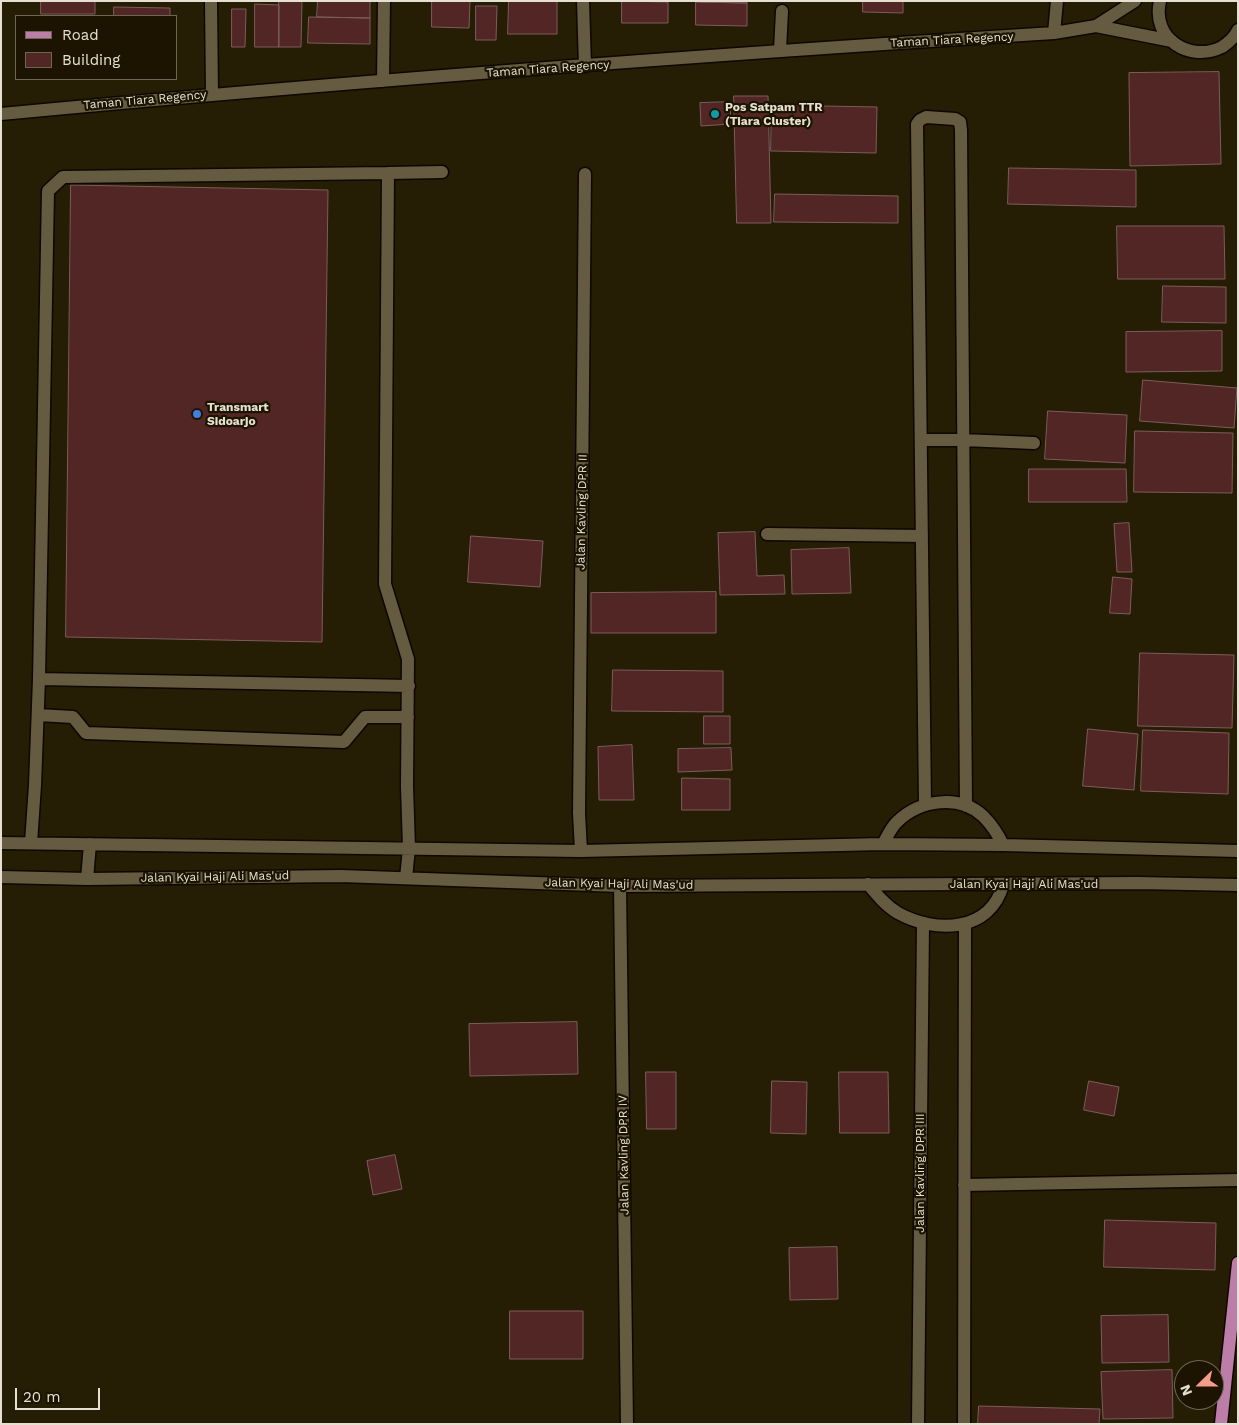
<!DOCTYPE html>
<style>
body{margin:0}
#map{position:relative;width:1239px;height:1425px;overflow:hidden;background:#261d05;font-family:"Work Sans",sans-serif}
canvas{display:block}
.frame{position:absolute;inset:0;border:2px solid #e5e0d1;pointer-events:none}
.legend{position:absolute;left:15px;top:15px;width:162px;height:65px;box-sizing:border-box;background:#1c1400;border:1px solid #6c6654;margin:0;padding:6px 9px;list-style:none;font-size:15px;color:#e5e0d1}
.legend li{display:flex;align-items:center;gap:10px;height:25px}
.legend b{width:25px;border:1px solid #6c6654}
.north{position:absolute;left:1174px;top:1360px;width:50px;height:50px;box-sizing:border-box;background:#1c1400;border:1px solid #6c6654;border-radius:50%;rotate:248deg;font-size:14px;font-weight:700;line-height:20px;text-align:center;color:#e5e0d1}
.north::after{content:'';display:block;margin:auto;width:18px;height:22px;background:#f49e89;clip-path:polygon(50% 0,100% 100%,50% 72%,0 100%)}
.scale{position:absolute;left:15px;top:1388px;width:85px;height:22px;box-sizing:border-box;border:2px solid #e5e0d1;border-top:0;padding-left:6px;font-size:15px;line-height:18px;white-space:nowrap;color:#e5e0d1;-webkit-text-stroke:4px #1c1400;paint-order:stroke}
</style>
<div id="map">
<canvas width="1239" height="1425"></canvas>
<div class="frame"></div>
<ul class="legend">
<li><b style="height:6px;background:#bc7ea9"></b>Road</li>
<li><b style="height:14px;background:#512624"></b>Building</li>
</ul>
<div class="north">N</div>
<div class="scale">20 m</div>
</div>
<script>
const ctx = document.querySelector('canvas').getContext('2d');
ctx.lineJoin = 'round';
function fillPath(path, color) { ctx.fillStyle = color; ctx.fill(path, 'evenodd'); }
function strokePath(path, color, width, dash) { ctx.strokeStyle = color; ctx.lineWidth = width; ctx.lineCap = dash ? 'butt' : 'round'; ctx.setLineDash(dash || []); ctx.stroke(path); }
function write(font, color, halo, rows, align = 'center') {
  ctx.font = font + ' "Work Sans",sans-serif'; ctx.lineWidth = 4.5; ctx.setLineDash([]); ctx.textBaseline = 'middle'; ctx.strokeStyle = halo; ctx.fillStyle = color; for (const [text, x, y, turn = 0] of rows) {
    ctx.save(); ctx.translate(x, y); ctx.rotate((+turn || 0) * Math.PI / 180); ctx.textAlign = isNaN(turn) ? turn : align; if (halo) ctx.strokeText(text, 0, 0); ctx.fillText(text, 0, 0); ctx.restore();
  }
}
const building = new Path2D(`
 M41,1H95V14H41Z
 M279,1H302L301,47H279Z
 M318,1H370V18L317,17Z
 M432,1H470L469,28L432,27Z
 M509,1H557V34H508Z
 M622,1L668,2V23H622Z
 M700,1H747V3L700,2Z
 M863,1H903V13L863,12Z
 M696,2L747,3V26L696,25Z
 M255,4L279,5V47H255Z
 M476,6H497L496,40H476Z
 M114,7L170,8V16H114Z
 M232,9H246L245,47H232Z
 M309,17L370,18V44L308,43Z
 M1219,72L1221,164L1130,166L1129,73Z
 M734,96H768L771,223H737Z
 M730,102L731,124L701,126L700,103Z
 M772,105L877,107L876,153L771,151Z
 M1009,168L1136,170V207L1008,204Z
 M71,185L328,190L322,642L66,637Z
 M775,194L898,196V223L774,222Z
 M1117,226H1224L1225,279H1118Z
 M1163,286L1226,287V323L1162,322Z
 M1222,331V371L1126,372V332Z
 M1143,380L1237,388L1234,428L1140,421Z
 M1048,411L1127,415L1125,463L1045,459Z
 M1135,431L1233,433L1232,493L1134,492Z
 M1029,469H1126L1127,502H1029Z
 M1129,523L1132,572H1117L1114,524Z
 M755,532L757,576L784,575L785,594L720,595L718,533Z
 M471,536L543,541L540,587L468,582Z
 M849,548L851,593L792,594L791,550Z
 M1113,577L1132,579L1130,614L1110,613Z
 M716,592V633H591V593Z
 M1140,653L1234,655L1232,728L1138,726Z
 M613,670L723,671V712L612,711Z
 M704,716H730V744H704Z
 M1088,729L1138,734L1134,790L1083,786Z
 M1143,730L1229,733L1228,794L1141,791Z
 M632,745L634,800H599L598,747Z
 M731,748L732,770L678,772V749Z
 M682,778L730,779V810H682Z
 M577,1022L578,1074L470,1076L469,1024Z
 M646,1072H676V1129H647Z
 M839,1072H888L889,1133H840Z
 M772,1081L807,1082L806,1134L771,1133Z
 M1089,1081L1119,1087L1114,1116L1084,1110Z
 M395,1155L402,1189L373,1195L367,1161Z
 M1105,1220L1216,1223L1215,1270L1104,1267Z
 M837,1247L838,1299L790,1300L789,1248Z
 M510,1311H583V1359H510Z
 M1168,1315L1169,1362L1102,1363L1101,1316Z
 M1172,1370L1173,1418L1103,1419L1101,1372Z
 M979,1406L1100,1409L1099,1424H978Z`);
const minor = new Path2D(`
 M211,1L212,94
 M583,1L585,66
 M1160,1C1151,39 1190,63 1222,47C1228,43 1235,37 1238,30
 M1096,26L1135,1
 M1054,33L1057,1
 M780,50L782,11
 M383,81L384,1
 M1,114C352,81 703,55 1054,33L1096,26L1172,41
 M388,173L442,172
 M921,440H963L1034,443
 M767,534L922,536
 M39,679L409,686
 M38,715L73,717L86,733L344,742L365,717H408
 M925,804L917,124L920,120L926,117L955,119L960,122L961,130L966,806
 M1,843L581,851L883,844L1003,845L1238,851
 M31,843L35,785L39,679L48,191L63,177L388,173L385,584L408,659L407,786L409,848L406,878
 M883,844C887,837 891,827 898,821C920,800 959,794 983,816C992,825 998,834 1003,845
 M581,851L579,813L585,174
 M1,877L87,879L341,876L620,886L1138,883L1238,885
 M87,879L90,844
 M868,884C877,895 886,906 898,913C936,934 990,932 1003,885
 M620,886L627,1424
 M964,1185L1238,1180
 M918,1424L923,923
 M964,1424L965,924`);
const major = new Path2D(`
 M1221,1424L1238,1263`);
const markers = [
 [715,114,5,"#0f9aa8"],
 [197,414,5,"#3f7fe0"]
];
const streetNames = [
 ["Taman Tiara Regency",952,40,-3],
 ["Taman Tiara Regency",548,69,-4],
 ["Taman Tiara Regency",145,100,-5],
 ["Jalan Kavling DPR II",582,512,-89],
 ["Jalan Kyai Haji Ali Mas'ud",215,877,-1],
 ["Jalan Kyai Haji Ali Mas'ud",619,884,1],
 ["Jalan Kyai Haji Ali Mas'ud",1024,884],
 ["Jalan Kavling DPR IV",624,1155,-91],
 ["Jalan Kavling DPR III",920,1173,-90]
];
const poiNames = [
 ["Pos Satpam TTR",725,107],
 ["(Tiara Cluster)",725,121],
 ["Transmart",207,407],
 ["Sidoarjo",207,421]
];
fillPath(building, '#512624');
strokePath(building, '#7c5d5b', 1);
strokePath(minor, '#0f0700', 15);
strokePath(major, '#0f0700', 15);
strokePath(minor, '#645b41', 12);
strokePath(major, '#bc7ea9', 12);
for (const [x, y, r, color] of markers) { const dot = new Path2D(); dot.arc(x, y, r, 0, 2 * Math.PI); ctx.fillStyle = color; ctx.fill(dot); strokePath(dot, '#1c1400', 2); }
write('12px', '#e5e0d1', '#1c1400', streetNames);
write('bold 12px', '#e5e0d1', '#1c1400', poiNames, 'left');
</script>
